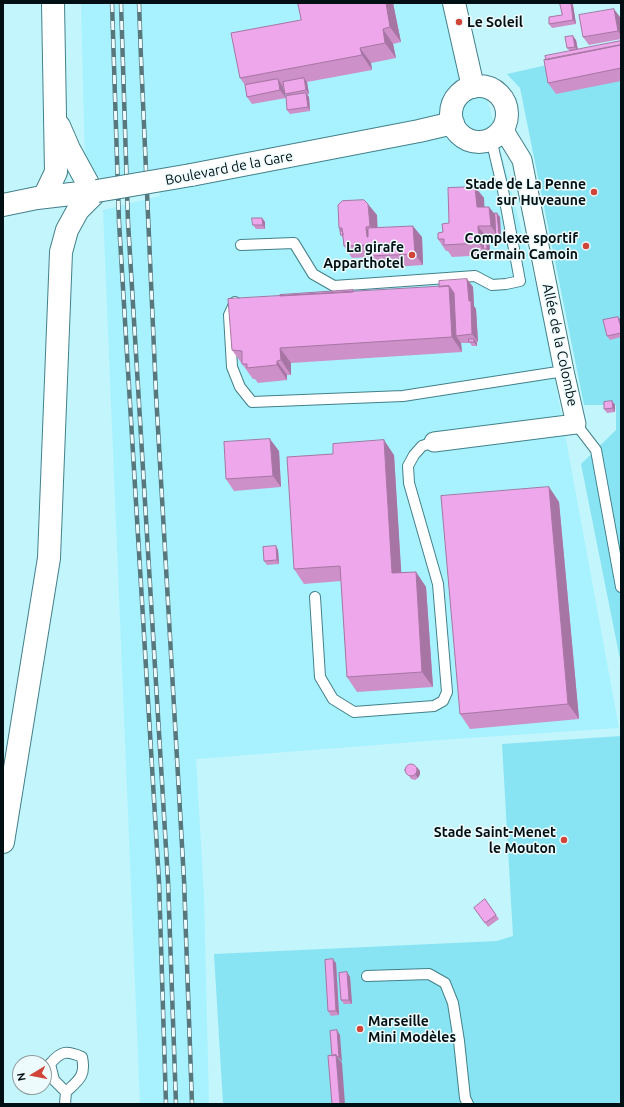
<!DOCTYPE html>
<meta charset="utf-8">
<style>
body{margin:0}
#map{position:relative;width:624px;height:1107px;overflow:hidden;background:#c3f5fd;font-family:Ubuntu,sans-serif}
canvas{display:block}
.frame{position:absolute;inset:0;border:4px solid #000f13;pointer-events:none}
.north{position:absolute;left:12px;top:1055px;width:40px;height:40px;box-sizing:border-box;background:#eefbfd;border:1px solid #8f9d9f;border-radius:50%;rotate:260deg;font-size:11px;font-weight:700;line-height:16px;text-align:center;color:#000f13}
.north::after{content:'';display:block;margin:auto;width:14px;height:18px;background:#d14438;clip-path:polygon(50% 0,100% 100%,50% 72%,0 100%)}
</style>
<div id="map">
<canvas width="624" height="1107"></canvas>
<div class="frame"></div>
<div class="north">N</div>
</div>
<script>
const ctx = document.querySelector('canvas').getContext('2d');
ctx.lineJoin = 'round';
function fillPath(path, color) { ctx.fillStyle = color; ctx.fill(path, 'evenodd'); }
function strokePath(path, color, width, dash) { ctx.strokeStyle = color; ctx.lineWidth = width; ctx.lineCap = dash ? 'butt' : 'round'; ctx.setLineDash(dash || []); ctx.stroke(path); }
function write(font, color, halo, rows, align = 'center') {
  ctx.font = font + ' Ubuntu,sans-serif'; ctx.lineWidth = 3; ctx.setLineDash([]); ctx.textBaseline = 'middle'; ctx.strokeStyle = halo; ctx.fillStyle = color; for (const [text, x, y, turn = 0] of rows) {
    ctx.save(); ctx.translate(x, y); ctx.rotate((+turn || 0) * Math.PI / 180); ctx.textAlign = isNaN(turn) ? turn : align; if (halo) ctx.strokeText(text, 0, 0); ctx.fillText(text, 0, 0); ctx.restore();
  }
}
const built = new Path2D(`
 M81,3H462L541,304L619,728L453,739L196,759L204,896L209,1104H140L103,210L160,196L158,169L103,180L85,164Z`);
const green = new Path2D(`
 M621,50V664L581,464L616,430V405H584L520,88L507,74L582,57Z
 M621,736V1104H223L214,954L497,941L513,936L502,744Z`);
const service = new Path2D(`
 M241,245L294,243L313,274L334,286L475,276L492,285L506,284L520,281L502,185L491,139
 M235,302L229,315L232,367L240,387L252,402L403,396L564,371
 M576,424L596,450L621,587
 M315,597L320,677L333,699L354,712L434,706L443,701L447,692L438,584L409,483L408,466L414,455L422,446L434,442
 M367,976L429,974L445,983L453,1003L459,1041L465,1098L468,1104
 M65,1104L66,1092C79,1080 86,1076 82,1057C66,1050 61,1051 50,1064L54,1080L66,1092`);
const minor = new Path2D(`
 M434,442L576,424L564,371L522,160L503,129`);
const secondary = new Path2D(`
 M454,3L473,87
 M451 114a28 28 0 1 1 56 0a28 28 0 1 1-56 0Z
 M191,175L419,131L453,123`);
const primary = new Path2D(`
 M3,205L37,198L97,191`);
const motorway = new Path2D(`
 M59,126L69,149L92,191
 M44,197L56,172L53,3
 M3,842L49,558L61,252L67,230L78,210L97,191`);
const rail = new Path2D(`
 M112,3L119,222L159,882L166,1104
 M121,3L128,222L168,881L176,1104
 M139,3L141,58L156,394L184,880L192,1104`);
const secondaryBridge = new Path2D(`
 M97,191L191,175`);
const wall = new Path2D(`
 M298,3H393L401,42L393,44L396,58L371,63L372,70L307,82L309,94L307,95L309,97L310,111L290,114L287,110V96L285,94L284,87H283L286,98L252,104L247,97L245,85L240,78L301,20Z
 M560,3H572L573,5L576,24L552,28L549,24L562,15Z
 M620,17L621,23V39L589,45L583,37Z
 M576,40L578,50L621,41V81L556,94L548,83L570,51L567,48Z
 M475,187L484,198V207L500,217L501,239H499L498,237L489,238L490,253H487V255L452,257L448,251H446L438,239Z
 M377,215V228L422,237L423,265L378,268L370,257L352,258L344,246L343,238L341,235L340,229L339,228Z
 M262,218L265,222V229H256L253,225Z
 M467,279L473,287L474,306L476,309L478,342H477V346H472L470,343H461L462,352L291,363V375H287V380L258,383L255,379H253L232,350L280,296L353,290L354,292L439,287Z
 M621,320V337L610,340L607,336Z
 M612,401L615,405V412L607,413L604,409Z
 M279,451L281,487L234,491L226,479Z
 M394,455L401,572L404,573L416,572L426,587L433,687L357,692L347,677L341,581L304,584L294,569Z
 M549,487L559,502L579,719L470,729L460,714Z
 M276,546L278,550L279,564L267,565L264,561Z
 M406,771H420V774L418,778L415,780L411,779Z
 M485,899L499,919L488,927L474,908Z
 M336,963L339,1015L331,1016L328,1011Z
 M347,972L350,977L352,1004H344L341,1000Z`);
const shadedWall = new Path2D(`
 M386,3H393L401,42L390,27Z
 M571,3H572L573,5L576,24L573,20Z
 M614,9L620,17L621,23V35L618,31Z
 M383,29L393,44L396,58L385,43Z
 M573,36L576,40L578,51L575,47Z
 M360,48L371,63L372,70L362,55Z
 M304,78L307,82L309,94L306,90Z
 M278,79L283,87L286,98L280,90Z
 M306,93L309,97L310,111L308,107Z
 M475,187L484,198L485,219L477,207Z
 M368,204L377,215L378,238L370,226Z
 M489,207L498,218L497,235L491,226Z
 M497,213L500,217L501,239L499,235Z
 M262,218L265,222V229L263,225Z
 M413,226L422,237L423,265L415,254Z
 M478,226L486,237V234L489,238L490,253L487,249H484L487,253V255L479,243Z
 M366,227L374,238L367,237Z
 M467,279L473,287L474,306L476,309L478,342L472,334Z
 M449,286L459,301L456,336L461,343L462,352L452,337Z
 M618,317L621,320V328Z
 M474,339L477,343V346L474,342Z
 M280,348L291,363V375L281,360Z
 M277,361L287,375V380L277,365Z
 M612,401L615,405V412L613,408Z
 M270,439L279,451L281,487L273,476Z
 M384,440L394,455L402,584L392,573Z
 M549,487L559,502L579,719L568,704Z
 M276,546L278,550L279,564L277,560Z
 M416,572L426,587L433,687L422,672Z
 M417,767L420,771V774L418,778L415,774Z
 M333,959L336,963L339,1015L336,1011Z
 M347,972L350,977L352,1004L349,1000Z
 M337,1030L340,1035L342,1062L339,1058Z
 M336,1055L342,1063L345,1104H340Z`);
const building = new Path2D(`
 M298,3H386L390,27L383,29L385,43L360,48L362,55L240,78L231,33L301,20Z
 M560,3H571L573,20L549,24V17L562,15Z
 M614,9L618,31L583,37L579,15Z
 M573,36L575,47L567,48L565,37Z
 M621,41V45L546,60L545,56Z
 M621,45V68L548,83L544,60Z
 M304,78L306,90L285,94L283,82Z
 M278,79L280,90L247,97L245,85Z
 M306,93L308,107L287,110L286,96Z
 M475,187L477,207H489L491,226H478L479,243L444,245V239H438V233L443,232L442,224L449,223L448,188Z
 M364,200L368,204L370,226L366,227L367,237H368V228L413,226L415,254L369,256V243H367V245L344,246L342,228H339L338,205L342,201Z
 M495,213H497L499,235H496Z
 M252,218H262L263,225H253Z
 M340,229L343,233V235H341Z
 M483,234H486L487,249H484Z
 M467,279L469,301H471L472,334L456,336L454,293L449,286L439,287V281Z
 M449,286L452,337L280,348L281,360L277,361V365L247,368V364H242V351L232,350L228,299Z
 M353,290V292L280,296V295Z
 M618,317L621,328V333L607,336L603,320Z
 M469,339H474V342H469Z
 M612,401L613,408L604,409V402Z
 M270,439L273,476L226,479L224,442Z
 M384,440L392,573L416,572L422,672L347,677L340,566L294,569L287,457L333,454V444Z
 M549,487L568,704L460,714L441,496Z
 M276,546L277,560L264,561L263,547Z
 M405 770a6 6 0 1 1 12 0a6 6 0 1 1-12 0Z
 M485,899L496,915L485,923L474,908Z
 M333,959L336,1011H328L325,960Z
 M347,972L349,1000H341L339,973Z
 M337,1030L339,1058L336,1055L332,1056L330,1031Z
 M336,1055L340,1104H332L328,1056Z`);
const markers = [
 [459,22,4,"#d14438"],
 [594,192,4,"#d14438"],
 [586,246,4,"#d14438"],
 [412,255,4,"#d14438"],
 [564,840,4,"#d14438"],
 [360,1029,4,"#d14438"]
];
const poiNames = [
 ["Le Soleil",467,22,"left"],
 ["Stade de La Penne",586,184],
 ["sur Huveaune",586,200],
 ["Complexe sportif",578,238],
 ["Germain Camoin",578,254],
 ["La girafe",404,247],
 ["Apparthotel",404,263],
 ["Stade Saint-Menet",556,832],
 ["le Mouton",556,848],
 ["Marseille",368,1021,"left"],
 ["Mini Modèles",368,1037,"left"]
];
const streetNames = [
 ["Boulevard de la Gare",229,168,-11],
 ["Allée de la Colombe",560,345,78]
];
fillPath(built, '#a7f2fe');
fillPath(green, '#88e4f2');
strokePath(service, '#43808a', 12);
strokePath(minor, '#43808a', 21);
strokePath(secondary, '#43808a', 24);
strokePath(primary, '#43808a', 24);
strokePath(motorway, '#43808a', 24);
strokePath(service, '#fff', 10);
strokePath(minor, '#fff', 19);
strokePath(secondary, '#fff', 22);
strokePath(primary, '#fff', 22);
strokePath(motorway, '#fff', 22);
strokePath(rail, '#58777d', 4.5);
strokePath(rail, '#eefbfd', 3, [9]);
strokePath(secondaryBridge, '#43808a', 24, []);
strokePath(secondaryBridge, '#fff', 22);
fillPath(wall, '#cd90c9');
fillPath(shadedWall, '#a775a4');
fillPath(building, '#eea7ea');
strokePath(building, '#a775a4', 1);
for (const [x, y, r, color] of markers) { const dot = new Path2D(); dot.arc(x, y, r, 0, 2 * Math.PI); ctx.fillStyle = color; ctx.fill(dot); strokePath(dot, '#eefbfd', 1.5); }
write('bold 14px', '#000f13', '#eefbfd', poiNames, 'right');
write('14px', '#000f13', '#eefbfd', streetNames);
</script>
